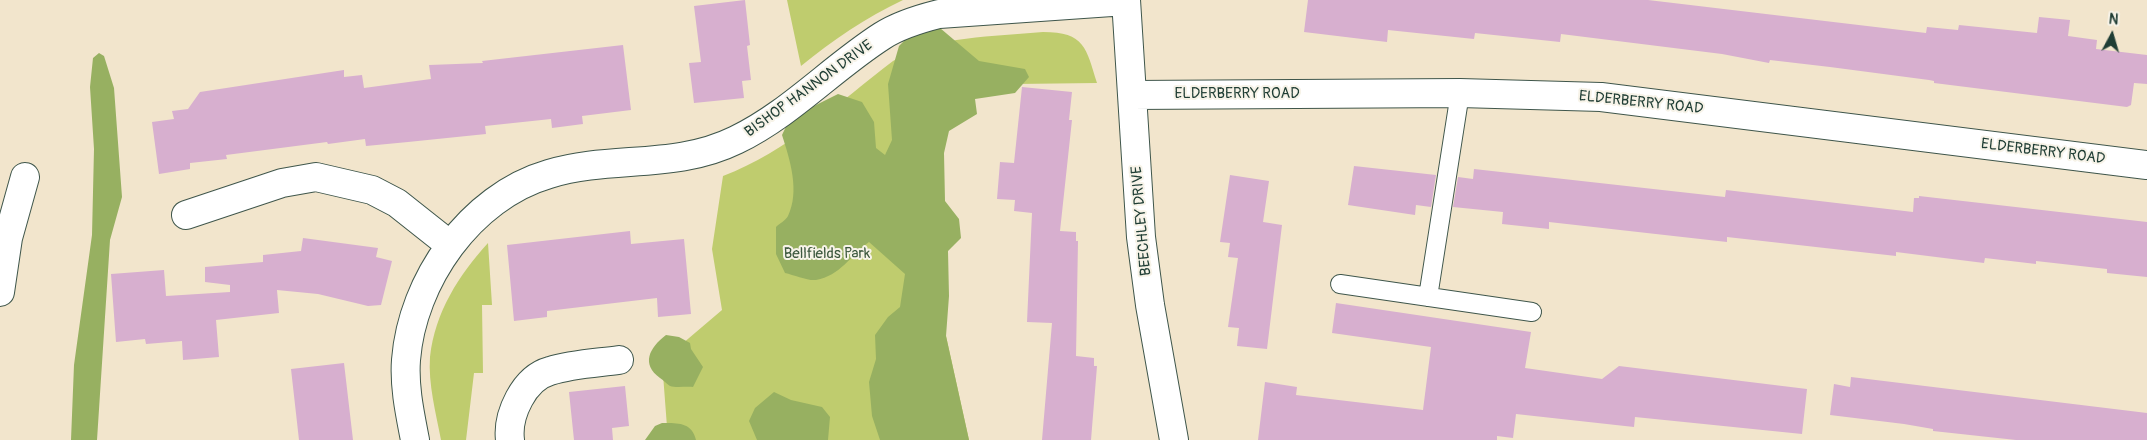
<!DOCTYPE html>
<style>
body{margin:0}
#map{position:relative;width:2147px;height:440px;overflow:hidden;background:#f2e5cc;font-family:Pangolin,sans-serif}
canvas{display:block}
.north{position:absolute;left:2087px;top:10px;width:50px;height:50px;-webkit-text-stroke:4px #f7f3e8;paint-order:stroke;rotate:6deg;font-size:14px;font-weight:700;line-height:20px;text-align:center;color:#1f3d34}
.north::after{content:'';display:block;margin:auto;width:18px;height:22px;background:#1f3d34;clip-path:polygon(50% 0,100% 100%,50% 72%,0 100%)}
</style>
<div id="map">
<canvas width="2147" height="440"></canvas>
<div class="north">N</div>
</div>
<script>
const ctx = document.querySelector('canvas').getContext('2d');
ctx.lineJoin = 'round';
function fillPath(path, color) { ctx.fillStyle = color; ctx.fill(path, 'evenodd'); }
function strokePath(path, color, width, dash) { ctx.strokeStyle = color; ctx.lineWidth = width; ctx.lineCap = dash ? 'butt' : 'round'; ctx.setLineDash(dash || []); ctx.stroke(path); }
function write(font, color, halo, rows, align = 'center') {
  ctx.font = font + ' Pangolin,sans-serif'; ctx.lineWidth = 4; ctx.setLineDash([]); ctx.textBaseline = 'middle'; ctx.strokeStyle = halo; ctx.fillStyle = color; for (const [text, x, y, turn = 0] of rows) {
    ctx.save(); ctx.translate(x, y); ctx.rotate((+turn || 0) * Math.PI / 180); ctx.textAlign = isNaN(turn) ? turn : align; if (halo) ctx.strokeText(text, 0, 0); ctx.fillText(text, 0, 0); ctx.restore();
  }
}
const green = new Path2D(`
 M787,0H903C865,18 833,40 801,66Z
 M1043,32C1085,32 1086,48 1097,83L933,85L946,336L969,440H668L662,361L722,310L712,249L723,176C787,152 839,102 893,61C938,35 993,37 1043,32Z
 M488,243L492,305H482L483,373H474L466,440H441C436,413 428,384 430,357C435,312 459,275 488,243Z`);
const forest = new Path2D(`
 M940,28L979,61L1025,69L1029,77L1015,93L975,99L977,114L949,131L944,153L945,201L959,219L961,238L948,251L949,296L946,336L969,440H880L872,416L869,382L876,359L875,335L888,317L900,307L905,274L869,242C851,255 840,276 816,280C808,281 794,275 785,273L776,254V227C779,224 786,220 788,216C800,191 790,160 782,135L793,112L814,106L838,94L862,102L874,122L876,148L885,155L892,140L888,84L899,46L916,29Z
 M99,53L104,56L114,88L122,197L110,240L97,440H71L74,365L92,235L94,149L90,87L93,58Z
 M666,335L679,337L690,343L691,349L703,367L693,387C687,386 676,388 670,386C667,384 663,380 660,378C641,364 649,348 666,335Z
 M774,392L791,400L822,407L830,417L828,440H757L749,421L755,408Z
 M662,423C677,423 692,422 696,440H645L655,426Z`);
const building = new Path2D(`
 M745,0L750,45L747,46L751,80L742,81L744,98L694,103L689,63L701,62L694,6Z
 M1308,0H1648L1926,33L1927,27L1958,30L1959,25L2037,33L2039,17L2070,20L2068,36L2097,40L2096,49L2147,55V84L2134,83L2131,105L2127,107L1934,83V81L1929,80L1830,67L1770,60L1769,63L1722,54L1561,34L1560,42L1475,33L1474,39L1388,30L1387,42L1304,32Z
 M623,45L631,110L582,116L583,124L552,128L551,119L485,126L486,134L408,142L366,146L365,139L328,144L327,142L226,155L227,159L190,163V169L159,174L152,122L174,119L172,111L188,109L200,92L344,70V77L362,75L364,88L431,79L429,65L483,63L482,61Z
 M1022,87L1072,92L1069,120H1072L1060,231L1076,232V241H1078L1076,356L1094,358V366H1097L1091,440H1042L1052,323L1027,322L1032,213L1014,211L1015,200L997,199L1000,162L1014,163Z
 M1354,166L1436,175L1431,207L1416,205L1415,215L1348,205Z
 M1474,169L1725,197L1726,190L1913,212L1914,198H1919V196L2147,222V277L2107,273V269L2036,261V264L1985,258L1984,263L1896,252V256L1727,237V242L1549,222V229L1502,224L1503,212L1453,207L1458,177L1473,179Z
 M1230,175L1269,181L1263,222L1282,225L1267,349L1237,346L1239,328L1228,327L1238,258L1228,257L1230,243L1220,242Z
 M630,231L631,244L684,239L691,314L658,317L657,298L547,311V317L514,321L507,245Z
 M303,238L378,248L376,257L392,261L381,305L368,306L318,294L277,290L279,313L216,320L219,357L183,360L182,341L146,344L145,339L116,342L111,274L164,270L166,296L230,292V285L205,282V267L263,262V255L301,251Z
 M1336,303L1531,332L1525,368L1602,379L1619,366L1807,389L1802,434L1635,417L1634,427L1516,414L1513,438L1497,436V440H1258L1265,382L1297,387L1296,395L1423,410L1431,347L1332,333Z
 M344,363L353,440H299L291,369Z
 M1851,377L2147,413V440H2016L1933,431V429L1904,424L1830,415L1834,384L1850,387Z
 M625,386L629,426L612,428L613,440H574L569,392Z`);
const lane = new Path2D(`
 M1340,284L1532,312
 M1428,297L1460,93`);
const street = new Path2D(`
 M1126,0L1141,237L1150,305L1174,440
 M1132,95L1460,93L1601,97L2147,165
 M186,215L282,183L316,177L372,190L397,203L450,245
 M0,292L8,238L25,177
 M415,440C410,414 404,387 406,360C412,281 470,197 549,174C611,155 675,170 736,140C790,114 832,68 882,36C899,25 919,19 939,14L1126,1
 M510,440C507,415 524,378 550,371C572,364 597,363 619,360`);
const streetNames = [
 ["BISHOP HANNON DRIVE",809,89,-36],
 ["ELDERBERRY ROAD",1237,94],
 ["ELDERBERRY ROAD",1641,103,6],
 ["ELDERBERRY ROAD",2043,152,7],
 ["BEECHLEY DRIVE",1142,221,-95]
];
const parkNames = [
 ["Bellfields Park",827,254]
];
fillPath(green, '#bfcc6e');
fillPath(forest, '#97b061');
fillPath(building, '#d7afcf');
strokePath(lane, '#3f564b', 20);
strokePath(street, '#3f564b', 30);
strokePath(lane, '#fff', 18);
strokePath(street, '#fff', 28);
write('15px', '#1f3d34', '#f7f3e8', streetNames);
write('15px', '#3f5a40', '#f7f3e8', parkNames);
</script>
